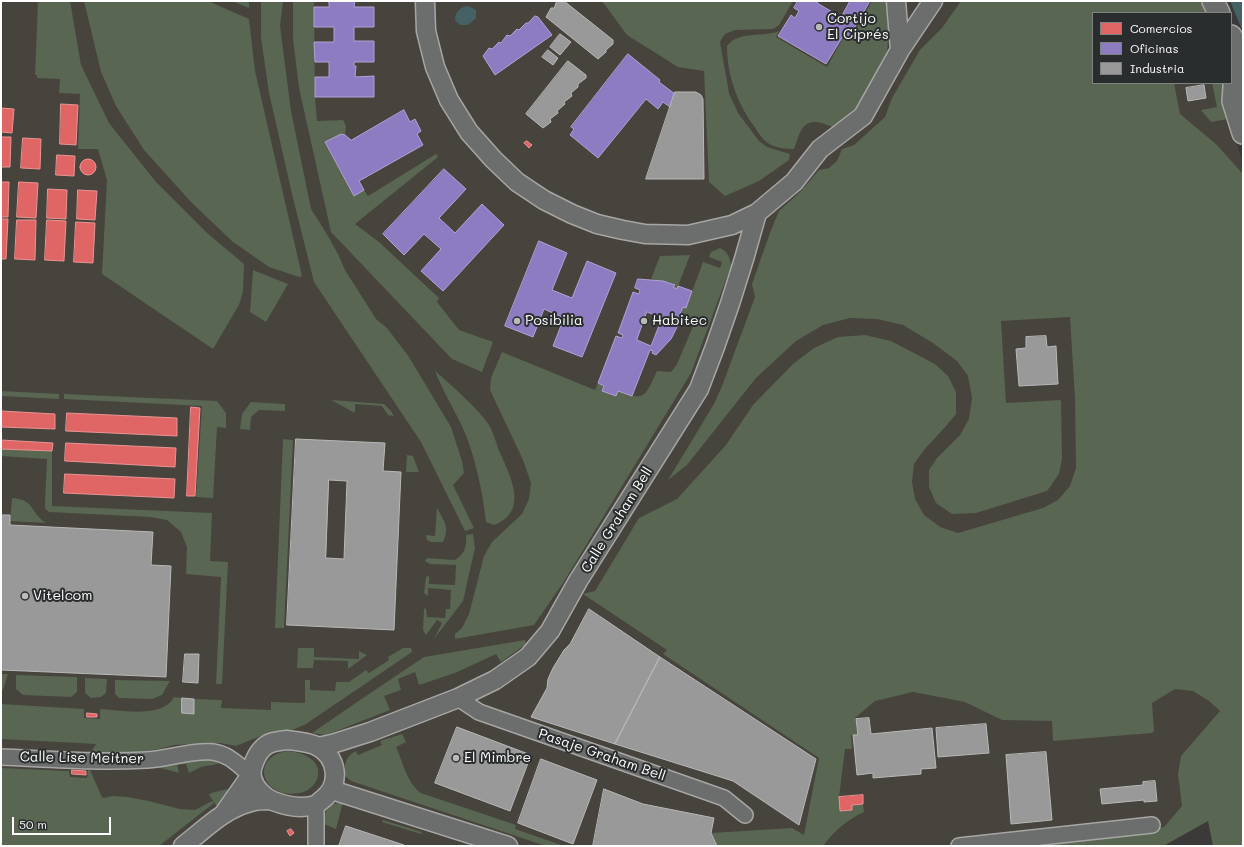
<!DOCTYPE html>
<meta charset="utf-8">
<style>
body{margin:0}
#map{position:relative;width:1244px;height:847px;overflow:hidden;background:#3b3a38;font-family:Mali,sans-serif}
canvas{display:block}
.frame{position:absolute;inset:0;border:2px solid #fff;pointer-events:none}
.legend{position:absolute;left:1092px;top:12px;width:140px;height:72px;box-sizing:border-box;background:#2a2d2e;border:1px solid #7f8182;margin:0;padding:5px 7px;list-style:none;font-size:12px;color:#fff}
.legend li{display:flex;align-items:center;gap:8px;height:20px}
.legend b{width:20px;border:1px solid #7f8182}
.scale{position:absolute;left:12px;top:817px;width:99px;height:18px;box-sizing:border-box;border:2px solid #fff;border-top:0;padding-left:5px;font-size:12px;line-height:14px;white-space:nowrap;color:#fff;-webkit-text-stroke:3px #2a2d2e;paint-order:stroke}
</style>
<div id="map">
<canvas width="1244" height="847"></canvas>
<div class="frame"></div>
<ul class="legend">
<li><b style="height:11px;background:#e06666"></b>Comercios</li>
<li><b style="height:11px;background:#8e7cc3"></b>Oficinas</li>
<li><b style="height:11px;background:#999"></b>Industria</li>
</ul>
<div class="scale">50 m</div>
</div>
<script>
const ctx = document.querySelector('canvas').getContext('2d');
ctx.lineJoin = 'round';
function fillPath(path, color) { ctx.fillStyle = color; ctx.fill(path, 'evenodd'); }
function strokePath(path, color, width, dash) { ctx.strokeStyle = color; ctx.lineWidth = width; ctx.lineCap = dash ? 'butt' : 'round'; ctx.setLineDash(dash || []); ctx.stroke(path); }
function write(font, color, halo, rows, align = 'center') {
  ctx.font = font + ' Mali,sans-serif'; ctx.lineWidth = 4; ctx.setLineDash([]); ctx.textBaseline = 'middle'; ctx.strokeStyle = halo; ctx.fillStyle = color; for (const [text, x, y, turn = 0] of rows) {
    ctx.save(); ctx.translate(x, y); ctx.rotate((+turn || 0) * Math.PI / 180); ctx.textAlign = isNaN(turn) ? turn : align; if (halo) ctx.strokeText(text, 0, 0); ctx.fillText(text, 0, 0); ctx.restore();
  }
}
const built = new Path2D(`
 M1,1H1206L1093,13V83H1228V119L1243,163V805L1208,821L1165,845L1135,844L1119,846H1Z`);
const green = new Path2D(`
 M38,1H70L81,65L109,123L156,182L207,233L244,264L243,292L239,305L213,349L102,274L107,180L98,149H78L80,94L59,93L60,79L37,78V75H35Z
 M84,1H208L249,19L255,71L302,276L299,277L269,267L233,242L191,202L144,150L116,106L101,72Z
 M232,1H249V8Z
 M261,1H283L280,26L291,111L311,209L325,231L338,254L345,270L376,319L387,328L409,357L451,427L462,461L464,473L453,485L474,528L465,531L421,442L314,282L292,194L269,93L261,38Z
 M293,1H314L315,97L317,121L343,120L346,126L345,135L337,136L325,143L354,196L364,190L368,196L436,154L438,157L355,224L379,242L439,298L437,302L459,330L493,342L482,372L452,359L331,232L299,88L293,39Z
 M602,1H793L779,25L773,29L735,30L725,34L720,42L729,93L738,113L759,141L767,147L790,154L789,160L759,181L725,196L709,182L704,71L678,67L627,35Z
 M872,1H891L887,52L883,63L877,71L863,104L836,128C831,127 826,124 821,123C801,118 800,135 794,149C786,149 775,148 768,143C762,139 758,132 754,126C737,103 727,75 727,46C739,30 763,38 779,31L776,37L827,67L843,38L849,41Z
 M961,1H1206L1213,13H1093V83H1174L1180,114L1216,144L1243,174V846H1213L1208,821L1165,845L990,846L1164,827L1182,806L1178,774L1181,756L1220,711L1209,701L1193,691L1175,689L1152,703L1154,731L1152,733L1053,741L1052,721L1002,720L965,702L913,692L875,701L855,718L858,735H851L852,749H845L839,797L840,811L852,805L863,804L864,812C847,820 835,830 823,846H717L711,833L792,828L804,835L819,758L663,654L667,650L583,594L595,591L639,518L677,499L726,445L753,405L793,364L814,348L838,337L865,335L891,341L935,364L948,376L956,392V414L946,426L924,450L914,464L912,482L915,499L924,515L940,527L958,533L1043,508L1058,500L1070,486L1076,468L1075,399L1070,317L1001,321L1006,403L1061,400L1062,459L1059,474L1047,491L976,513L952,514L936,503L929,487V470L937,458L960,435L969,419L972,398L968,376L957,361L933,343L903,325L877,319L850,318L823,325L796,341L756,378L687,465L668,480L714,404L722,386L755,297L752,284L771,230L779,211L800,192L819,170L829,168L837,161L842,149L854,145L885,117L892,98L920,50L942,28Z
 M1212,83H1228V119L1211,122L1201,110L1217,107Z
 M720,248C728,252 730,257 731,266L691,373L563,583L534,625L455,639V634L462,628L469,614L484,556L492,542L522,514L529,499L531,483L523,460L490,390L491,378L502,352L595,390L598,383L604,386L602,391L615,396L618,391C646,402 645,396 657,371L671,372L677,364L694,324L690,318L683,315V317L679,316L683,307L686,308L703,262L720,268L722,262L709,257L711,252Z
 M690,255L677,289L673,287L674,285L671,283L651,279L660,256Z
 M253,270L288,284L266,322L250,312Z
 M435,371C451,385 474,405 487,422C493,430 496,443 500,453C511,477 529,512 494,525L486,522C482,489 475,454 461,424C452,406 442,389 435,371Z
 M1,391L59,394V399L1,396Z
 M64,394L217,401L226,413V428L217,427L213,498L196,497L202,406L64,399Z
 M331,400L384,404L391,411L394,416L388,415L382,406L355,404V413Z
 M251,402L285,404V411L259,410L251,417L250,430L240,429L242,414Z
 M283,439L293,440L284,628H275Z
 M1,449L52,451V506L212,513L210,561L228,562L222,684H216L221,577L186,574L187,547L181,532L167,520L150,517L49,512L45,509V503L47,459L1,456Z
 M407,455L413,456L419,472H406Z
 M12,498C36,500 29,512 46,523L10,521Z
 M437,508C444,521 450,527 443,542H431L427,540L426,535L435,536Z
 M473,534L475,548L463,601L434,639L442,623L437,620L426,635L423,630L424,609L426,608L427,617L445,618L446,609H450L451,590L428,588V596L424,593L426,577L429,576V584L455,585L456,565L430,564L425,561L427,558L455,560C465,553 467,547 466,535Z
 M525,640L526,644L501,662L496,654L455,673L419,685L415,672L398,679L401,690L384,696L390,710L326,735L312,733L360,700L424,657Z
 M298,648H314V657L359,659V651L367,655L348,669V661L314,660L313,668H297Z
 M403,648H411L412,652L306,724L290,731H276L263,735L236,746L220,743L189,744L174,745L159,749L132,753L104,754H93L91,752L96,744L1,739V704L84,709V718L100,719V709C120,710 163,719 174,697L182,698V713L194,714V699L222,700L221,708L271,710V702L305,703V680H310V690L335,691L336,682H349L366,670L369,673L389,660L388,657Z
 M1,674H8L4,687L1,693Z
 M16,675L77,677V692L71,697L23,695L16,689Z
 M85,678L107,679L106,693L101,697L91,698L85,693Z
 M115,680L170,681L162,695L152,699L119,698L115,694Z
 M402,734L406,742L396,747C403,762 407,783 421,793L516,825L515,829L564,846H546L351,781L345,776C344,765 345,756 356,751L358,755L382,745L380,741Z
 M288,751C296,752 305,754 311,759C326,770 316,790 300,793C261,800 249,756 288,751Z
 M196,756L228,762L201,767L189,773L186,764L177,765L179,773L146,764Z
 M1,768L69,771L70,777L87,778L88,770H90L102,797L104,798L113,796L127,797L149,801L180,809L195,810L212,801L214,803L159,846H1Z
 M227,789L229,793L218,808L209,795L211,793Z
 M343,802L336,829L324,824L325,814L329,805Z
 M383,820L422,832L421,834L382,822Z`);
const water = new Path2D(`
 M1230,1H1243V32Z
 M468,6L476,10V18L468,25H460L455,20C455,12 460,7 468,6Z`);
const shops = new Path2D(`
 M61,104L78,105L76,145L60,144Z
 M1,108L14,109L12,133L1,132Z
 M1,137H11L10,167H1Z
 M23,138L41,139L40,169L21,168Z
 M527,141L532,145L529,148L524,143Z
 M57,155L75,156L74,176L56,175Z
 M80 167a8 8 0 1 1 16 0a8 8 0 1 1-16 0Z
 M1,182H9L8,217H1Z
 M19,182L38,183L36,218L17,217Z
 M48,189L67,190L66,219L47,218Z
 M78,190L97,191L95,220L77,219Z
 M1,219H8L6,259H1Z
 M17,220H36L35,260L15,259Z
 M47,220L66,221L64,261L45,260Z
 M76,222L95,223L93,263L74,262Z
 M191,407L200,408L195,496H187Z
 M1,411L55,414V429L1,427Z
 M67,413L177,418V436L66,431Z
 M1,440L53,443L52,451L1,449Z
 M66,443L176,448L175,467L65,461Z
 M65,474L175,479L174,498L64,493Z
 M87,713L97,714V717H87Z
 M72,770L86,771V775L72,774Z
 M863,795V804L852,805V810L840,811L839,797Z
 M291,829L294,833L290,836L287,831Z`);
const offices = new Path2D(`
 M329,1H355L354,7H374V27H354V41H374V62H354V66H356L355,77L374,76V97H315V77H329V62H315L314,42H334V27H314V7H329Z
 M798,1H818L817,3L841,17L850,1H870L848,39L843,36L826,64L778,36L791,15L795,18L799,11L794,8Z
 M535,16L538,17L552,35L495,75L483,56L489,48L492,49L499,42L501,43L507,35L510,36L517,29L519,30L526,23H528Z
 M628,54L660,80L659,82L675,94L670,107L663,102L658,109L646,99L598,158L570,135L574,129L571,127Z
 M404,110L410,122L415,119L421,131L417,134L423,145L359,181L364,190L354,196L325,142L341,134L345,135L351,140Z
 M444,169L466,189L439,218L455,233L482,204L504,225L443,291L421,271L441,249L424,234L404,255L383,234Z
 M539,241L567,253L552,290L572,298L587,261L616,273L582,357L553,346L564,318L544,309L533,337L505,326Z
 M638,279L663,281L675,285L673,287L677,289L678,286L692,291L686,308L683,307L679,316L683,317L680,321L671,339L656,355L652,353L653,351L650,350L632,396L618,391L616,396L602,391L604,386L598,383L616,336L622,338L623,335L618,333L633,292L639,294L640,290L635,288ZM647,312L662,318L651,346L637,340Z`);
const industry = new Path2D(`
 M557,1H564L613,40V44L606,50V52L598,59L546,17L551,8H554Z
 M560,34L571,42L560,55L550,47Z
 M548,50L558,58L553,65L542,57Z
 M568,61L586,75V78L578,84V87L571,93L572,96L564,102L565,104L557,111L558,113L550,119L551,122L543,128L526,114Z
 M1204,85L1206,98L1188,101L1186,88Z
 M675,92H696L701,95L703,99L704,179H646Z
 M1046,336L1047,347L1056,346L1058,384L1019,386L1016,349L1026,348V337Z
 M296,439L385,443L383,471L401,472L394,630L287,625ZM329,480L347,481L344,559L326,558Z
 M1,515H10V525L153,532L151,565L171,566L166,677L1,670Z
 M589,609L660,657L615,744L531,717L547,688L548,679L553,668L564,650L570,644Z
 M185,654H199L198,683L183,682Z
 M660,657L816,759L799,825L733,781L615,744Z
 M182,698L194,699V714L182,713Z
 M869,718L871,734L932,728L936,768L921,769V774L873,778V773L857,775L853,735H858L856,719Z
 M986,724L989,753L938,757L936,728Z
 M457,727L531,755L510,811L435,783Z
 M1046,752L1052,820L1011,824L1006,755Z
 M541,759L597,780L573,844L518,823Z
 M1155,781L1157,801L1144,802V800L1102,804L1100,789L1143,785V782Z
 M604,789L643,804L714,818L711,833L717,846H593Z
 M346,826L404,845L403,846H339Z`);
const minor = new Path2D(`
 M458,698L479,712L724,798L745,815
 M1,757C49,759 98,763 147,760C169,759 190,750 213,752C229,754 239,766 251,775
 M316,846V804
 M959,846L1152,825`);
const tertiary = new Path2D(`
 M425,1L426,31L435,67L449,100L469,132L493,159L517,182L544,200L572,214L597,224L623,230L645,234L688,235L732,225L757,213L794,182L820,149L863,116L900,50L896,1
 M900,50L933,1
 M287,740C297,741 308,742 317,746C338,757 341,785 323,799C320,801 318,804 315,805C302,809 286,806 273,801C264,797 254,788 252,777C250,768 257,753 264,747C270,741 280,741 287,740Z
 M318,747L332,744L370,732L458,698L495,680L528,657L550,631L578,581L699,389C722,331 741,273 757,213
 M332,790L508,846
 M225,812L251,775
 M183,846C204,830 225,808 251,802C257,800 264,800 270,800`);
const secondary = new Path2D(`
 M1213,1L1219,13
 M1231,36L1237,47L1233,101L1243,133`);
const markers = [
 [819,27,4,"#babab9"],
 [517,321,4,"#babab9"],
 [644,321,4,"#babab9"],
 [25,596,4,"#babab9"],
 [456,758,4,"#babab9"]
];
const poiNames = [
 ["Cortijo",827,19],
 ["El Ciprés",827,35],
 ["Posibilia",525,321],
 ["Habitec",652,321],
 ["Vitelcom",33,596],
 ["El Mimbre",464,758]
];
const streetNames = [
 ["Calle Graham Bell",617,520,-58],
 ["Pasaje Graham Bell",602,755,19],
 ["Calle Lise Meitner",82,758,1]
];
fillPath(built, '#47433d');
fillPath(green, '#586652');
fillPath(water, '#466166');
fillPath(shops, '#e06666');
strokePath(shops, '#e99494', 1);
fillPath(offices, '#8e7cc3');
strokePath(offices, '#b0a3d5', 1);
fillPath(industry, '#999');
strokePath(industry, '#b8b8b8', 1);
strokePath(minor, '#a7a6a5', 18);
strokePath(tertiary, '#a7a6a5', 21);
strokePath(secondary, '#a7a6a5', 24);
strokePath(minor, '#6c6d6d', 15);
strokePath(tertiary, '#6c6d6d', 18);
strokePath(secondary, '#6c6d6d', 21);
for (const [x, y, r, color] of markers) { const dot = new Path2D(); dot.arc(x, y, r, 0, 2 * Math.PI); ctx.fillStyle = color; ctx.fill(dot); strokePath(dot, '#2a2d2e', 1.5); }
write('14px', '#fff', '#2a2d2e', poiNames, 'left');
write('14px', '#fff', '#2a2d2e', streetNames);
</script>
